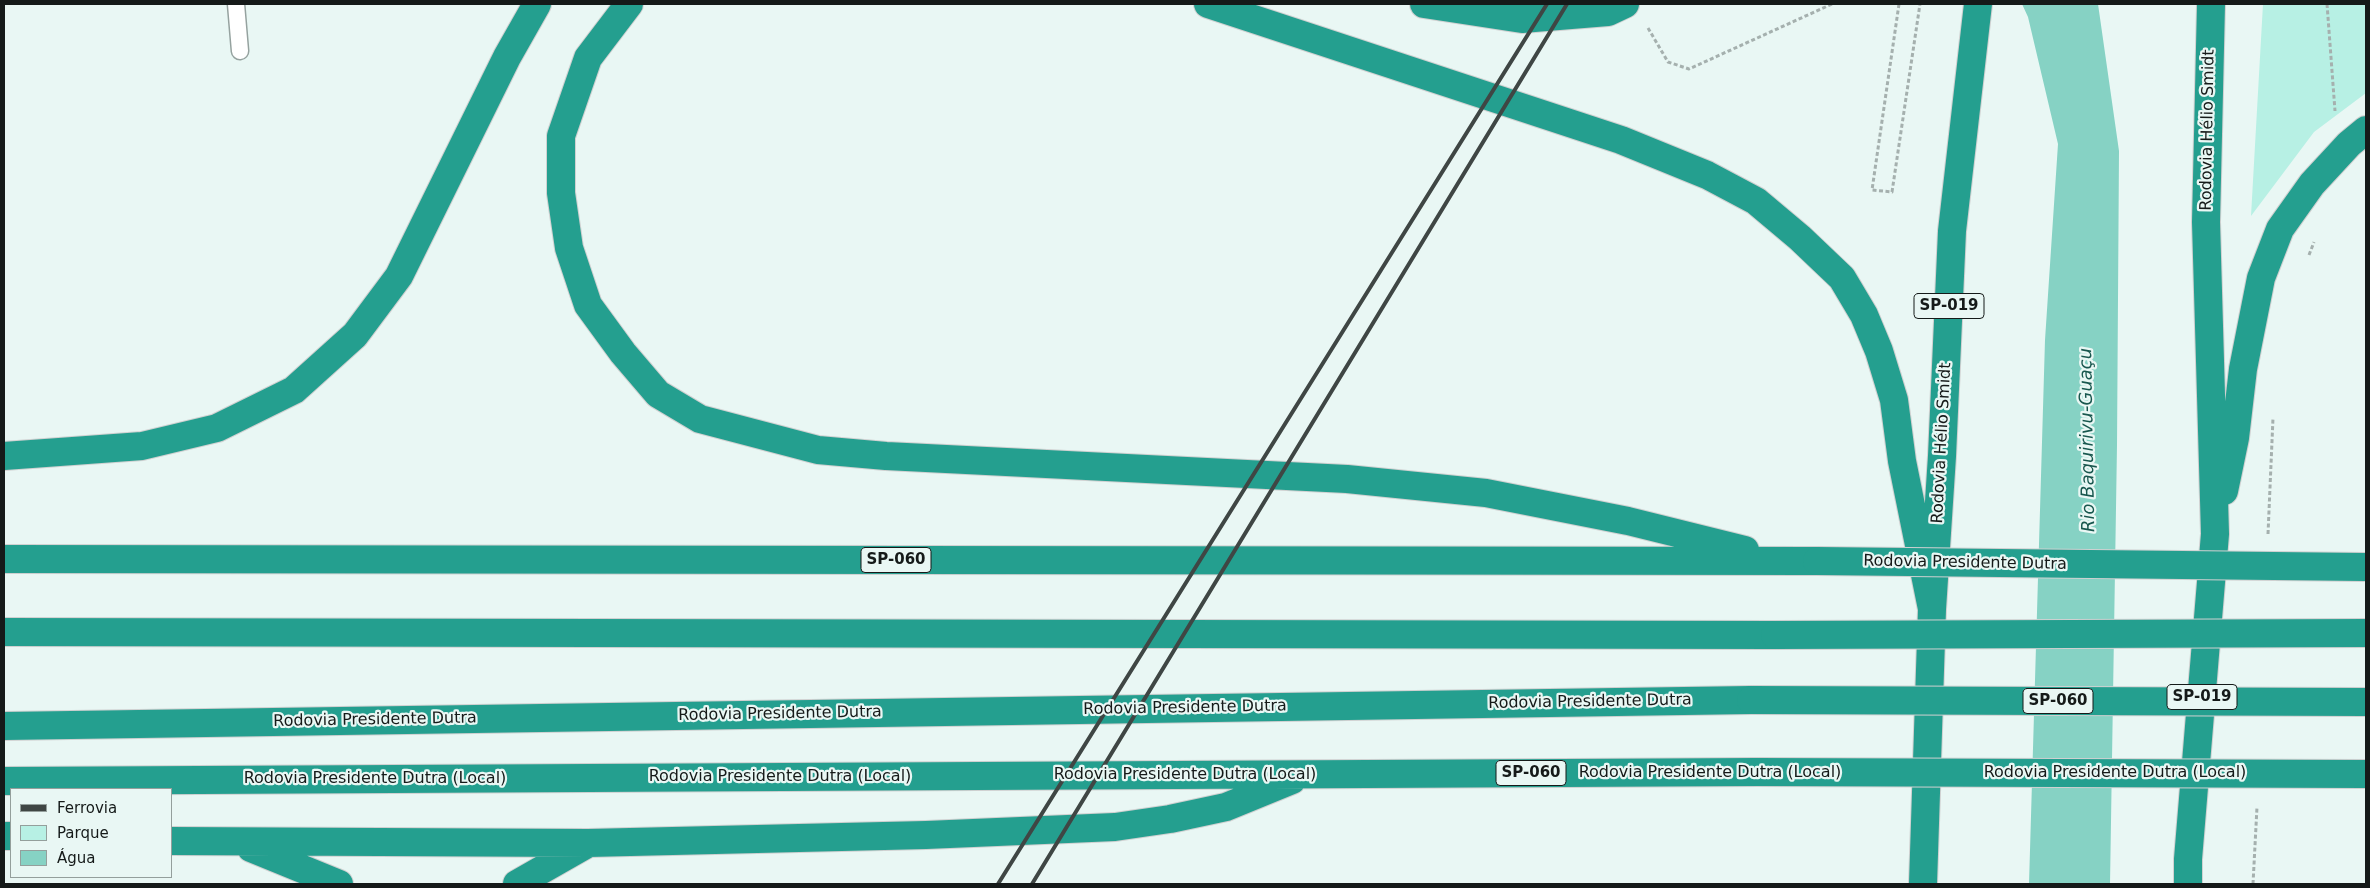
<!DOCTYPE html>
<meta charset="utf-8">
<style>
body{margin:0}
#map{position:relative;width:2370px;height:888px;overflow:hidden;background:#e9f7f4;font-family:"DejaVu Sans",sans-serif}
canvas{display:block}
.frame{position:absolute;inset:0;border:5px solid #151a19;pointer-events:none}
.legend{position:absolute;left:10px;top:788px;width:162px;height:90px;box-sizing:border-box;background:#e9f7f4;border:1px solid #949f9c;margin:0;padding:6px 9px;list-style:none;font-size:15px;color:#151a19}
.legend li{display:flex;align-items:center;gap:10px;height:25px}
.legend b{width:25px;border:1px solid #949f9c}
</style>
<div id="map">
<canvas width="2370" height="888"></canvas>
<div class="frame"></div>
<ul class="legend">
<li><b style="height:6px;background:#3f4644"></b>Ferrovia</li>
<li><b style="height:14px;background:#b7f0e4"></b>Parque</li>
<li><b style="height:14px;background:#86d2c4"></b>Água</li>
</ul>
</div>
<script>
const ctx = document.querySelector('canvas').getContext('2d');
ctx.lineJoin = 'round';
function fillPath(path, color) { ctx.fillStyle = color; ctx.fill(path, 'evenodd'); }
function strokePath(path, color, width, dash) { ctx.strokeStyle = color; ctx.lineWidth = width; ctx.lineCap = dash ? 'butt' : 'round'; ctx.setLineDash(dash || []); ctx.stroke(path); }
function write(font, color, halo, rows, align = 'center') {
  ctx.font = font + ' "DejaVu Sans",sans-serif'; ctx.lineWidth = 4.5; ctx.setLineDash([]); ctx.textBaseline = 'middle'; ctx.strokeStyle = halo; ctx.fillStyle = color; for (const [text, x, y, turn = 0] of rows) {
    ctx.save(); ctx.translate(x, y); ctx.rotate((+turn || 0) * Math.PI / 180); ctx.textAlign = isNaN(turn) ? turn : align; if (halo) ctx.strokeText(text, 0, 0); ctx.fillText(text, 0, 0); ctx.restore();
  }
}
const green = new Path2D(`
 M2263,4H2366V93L2314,132L2251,216Z`);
const water = new Path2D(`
 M2022,4H2098L2119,151L2117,445L2110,884H2029L2045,340L2058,144L2028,17Z`);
const path = new Path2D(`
 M1899,4L1872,190L1892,192L1920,4
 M2327,4L2335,111
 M1648,28L1668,62L1689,69L1832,4
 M2309,255L2314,242
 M2268,534L2273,418
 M2253,884L2257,807`);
const lane = new Path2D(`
 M236,4L240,51`);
const highway = new Path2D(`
 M629,4L588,58L561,136V193L569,248L588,305L623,353L658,394L700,419L818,450L886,456L1347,479L1486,493L1628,521L1745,550
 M1208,4L1621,140L1707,175L1756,201L1800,238L1842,278L1864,315L1879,351L1894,400L1902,461L1932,609
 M1424,4L1522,19L1608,12L1625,4
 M4,456L142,446L217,428L294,390L355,335L399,276L507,57L537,4
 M2224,491L2235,438L2243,369L2261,278L2280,229L2312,184L2349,144L2366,130
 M4,559L1817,561
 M4,632L1775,635
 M4,726L1751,700
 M4,781L1757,772
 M4,836H11
 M171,841L588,843L926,835L1115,827L1170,819L1226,807L1292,780
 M251,848L339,884
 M517,884L587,844
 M1923,884L1932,609L1942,456L1952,231L1978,4
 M2188,884V859L2215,534L2206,222L2211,4`);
const rail = new Path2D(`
 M998,884L1547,4
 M1032,884L1567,4`);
const highwayBridge = new Path2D(`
 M1817,561L2365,567
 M1775,635L2366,633
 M1751,700L2366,702
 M1757,772L2365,774`);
const shields = [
 [1949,306,70],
 [896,560,70],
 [2202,697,70],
 [2058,701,70],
 [1531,773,70]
];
const shieldNames = [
 ["SP-019",1949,306],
 ["SP-060",896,560],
 ["SP-019",2202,697],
 ["SP-060",2058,701],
 ["SP-060",1531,773]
];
const streetNames = [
 ["Rodovia Hélio Smidt",2208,130,-89],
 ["Rodovia Hélio Smidt",1942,443,-87],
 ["Rodovia Presidente Dutra",1965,563,1],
 ["Rodovia Presidente Dutra",1590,702,-1],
 ["Rodovia Presidente Dutra",1185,708,-1],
 ["Rodovia Presidente Dutra",780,714,-1],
 ["Rodovia Presidente Dutra",375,720,-1],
 ["Rodovia Presidente Dutra (Local)",1710,773],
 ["Rodovia Presidente Dutra (Local)",2115,773],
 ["Rodovia Presidente Dutra (Local)",1185,775],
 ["Rodovia Presidente Dutra (Local)",780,777],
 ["Rodovia Presidente Dutra (Local)",375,779]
];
const waterNames = [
 ["Rio Baquirivu-Guaçu",2088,440,-91]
];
fillPath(green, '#b7f0e4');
fillPath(water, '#86d2c4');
strokePath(lane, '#95a29f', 19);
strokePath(highway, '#d0d1d1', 30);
strokePath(path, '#a5b0ae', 3, [4, 2.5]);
strokePath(lane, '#fff', 16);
strokePath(highway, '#249f8f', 28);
strokePath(rail, '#3f4644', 4);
strokePath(highwayBridge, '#d0d1d1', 30, []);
strokePath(highwayBridge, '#249f8f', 28);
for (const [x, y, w] of shields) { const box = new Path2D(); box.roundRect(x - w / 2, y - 12.5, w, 25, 4); ctx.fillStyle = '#e9f7f4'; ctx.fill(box); strokePath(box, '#151a19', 1); }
write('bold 15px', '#151a19', null, shieldNames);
write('16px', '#151a19', '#e9f7f4', streetNames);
write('italic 18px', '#18574e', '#e9f7f4', waterNames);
</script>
